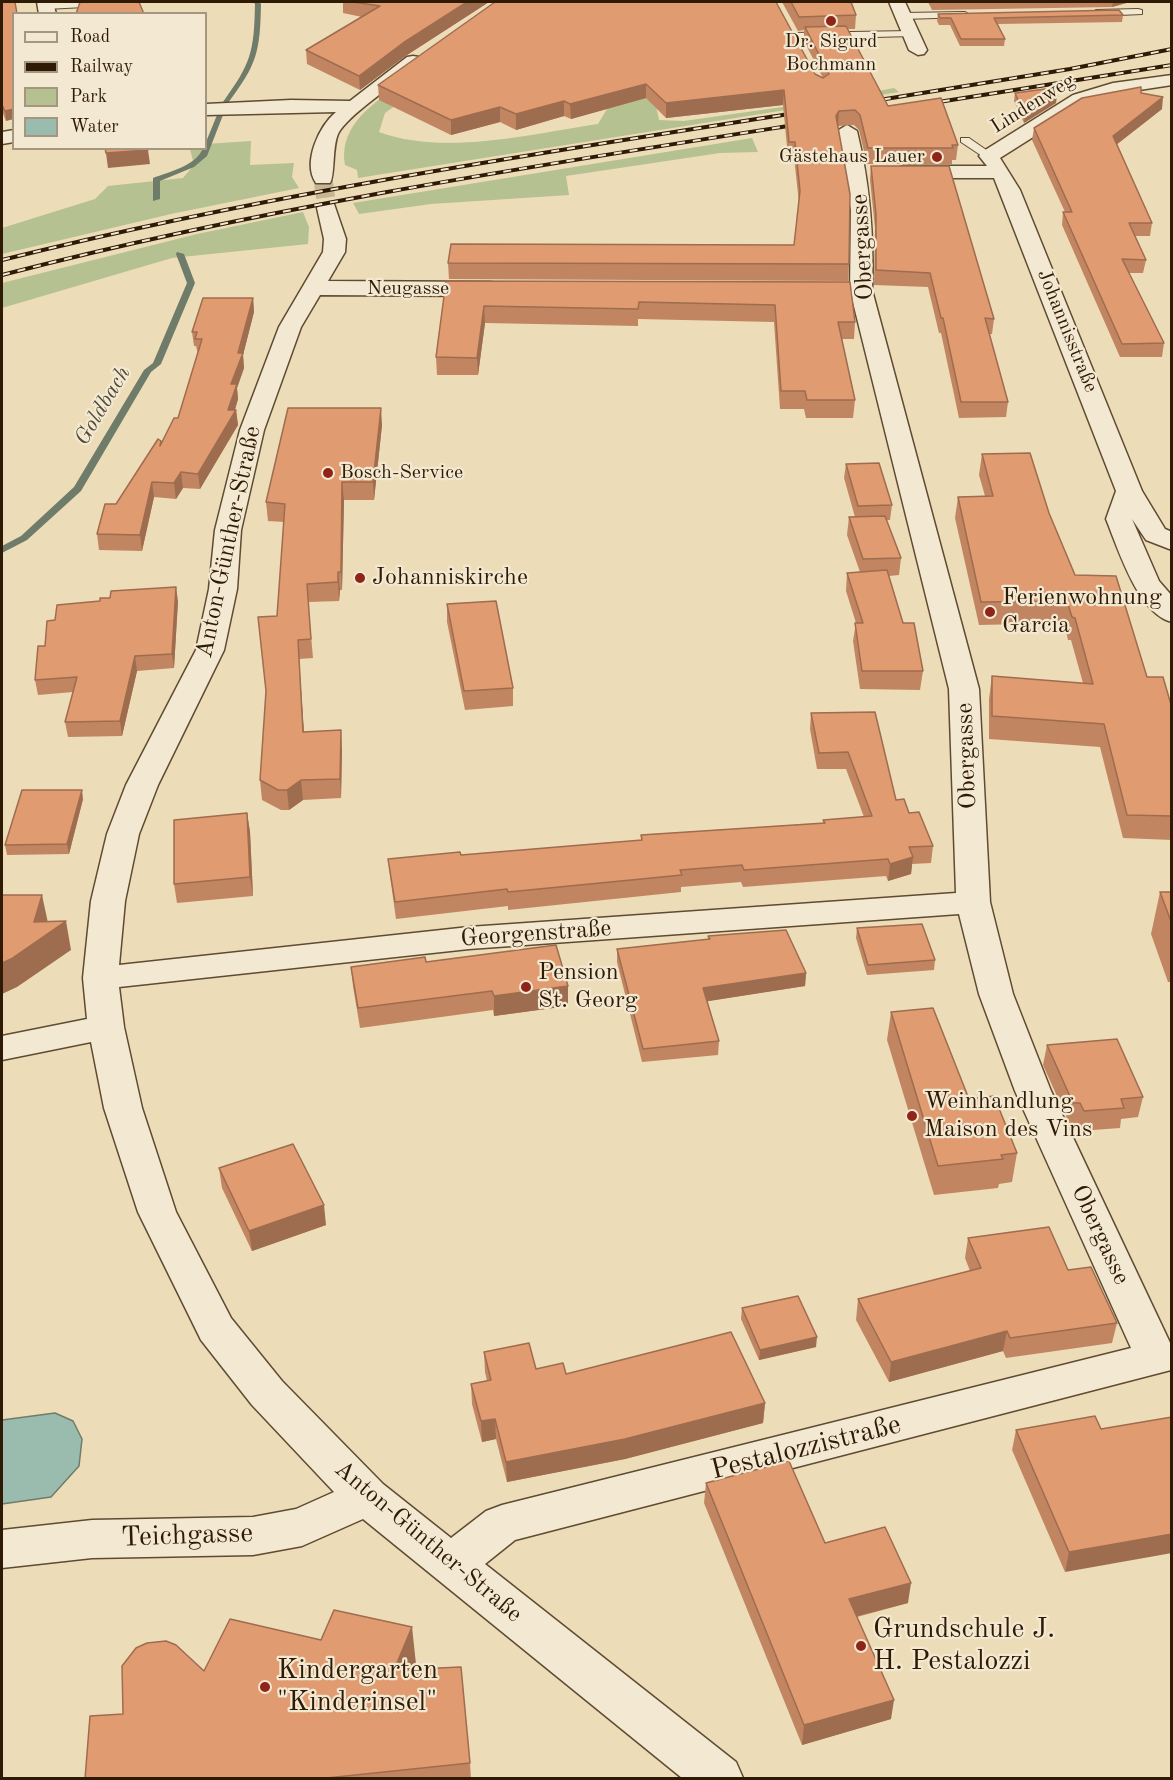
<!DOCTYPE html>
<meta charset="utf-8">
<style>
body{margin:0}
#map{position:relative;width:1173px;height:1780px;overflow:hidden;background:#eddcb8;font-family:"Old Standard TT",serif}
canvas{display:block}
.frame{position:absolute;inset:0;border:3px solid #2f1b05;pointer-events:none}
.legend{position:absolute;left:12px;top:12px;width:195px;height:138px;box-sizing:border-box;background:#f3e8d1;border:2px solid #a5967f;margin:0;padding:8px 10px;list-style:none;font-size:18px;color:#2f1b05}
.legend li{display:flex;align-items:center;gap:12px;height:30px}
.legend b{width:30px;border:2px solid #a5967f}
</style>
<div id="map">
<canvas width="1173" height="1780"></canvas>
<div class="frame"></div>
<ul class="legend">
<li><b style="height:8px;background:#f3e8d1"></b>Road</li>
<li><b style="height:8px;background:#2f1b05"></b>Railway</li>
<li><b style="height:16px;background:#b5c191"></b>Park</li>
<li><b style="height:16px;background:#99bcae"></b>Water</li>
</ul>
</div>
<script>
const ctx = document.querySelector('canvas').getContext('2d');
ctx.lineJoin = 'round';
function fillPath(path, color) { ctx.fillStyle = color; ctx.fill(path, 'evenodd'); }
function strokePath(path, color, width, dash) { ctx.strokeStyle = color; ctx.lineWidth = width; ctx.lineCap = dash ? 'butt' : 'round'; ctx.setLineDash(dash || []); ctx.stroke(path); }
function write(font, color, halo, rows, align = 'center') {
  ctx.font = font + ' "Old Standard TT",serif'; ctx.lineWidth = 4.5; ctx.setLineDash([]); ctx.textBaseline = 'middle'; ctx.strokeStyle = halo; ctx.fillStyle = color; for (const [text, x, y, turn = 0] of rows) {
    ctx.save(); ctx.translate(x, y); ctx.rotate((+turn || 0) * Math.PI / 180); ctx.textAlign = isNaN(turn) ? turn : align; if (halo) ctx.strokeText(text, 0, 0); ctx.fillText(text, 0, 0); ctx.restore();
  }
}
const green = new Path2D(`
 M894,88L899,92L358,178L357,170L345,165C339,131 365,109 391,91L412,94L385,113L379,132C444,156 531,134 598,124L607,109L604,100L639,89L655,101L659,120L684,121L832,100Z
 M752,138L758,152L720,153L566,176L569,195L431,204L359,214L353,203Z
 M251,141L250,165L294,163L292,177L299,188L171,214L2,254V228L95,199L108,186L183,178L194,165L190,149L206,148V144Z
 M303,212L309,227L308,244L172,258L2,308V283L197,234Z`);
const water = new Path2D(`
 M55,1413L73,1421L82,1439L79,1466L51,1497L2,1504V1420Z`);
const stream = new Path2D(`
 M253,2H259L261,4C260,53 257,64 228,103H224L223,102C251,63 254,53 255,4Z
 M220,113L223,115L207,156L194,167L160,181V199L153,201V178C169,172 196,166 203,148H206V142L217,115Z
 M177,252L184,254L195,283L161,364L151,372L81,491L27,540L2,553V546L21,536L74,487L144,370L153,363L187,283L176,254Z`);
const minorTunnel = new Path2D(`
 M323,179L327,208`);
const service = new Path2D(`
 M76,2H129L124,5L46,9L41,6L46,3Z
 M1138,9L1142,10V14L1096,16L1091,13L1096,10Z
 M965,12L970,15L969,17L903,19L898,16L903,13Z
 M910,31L914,32V36L793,39L788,36L793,33Z
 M961,138H969L995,156L985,158L961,142Z`);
const minor = new Path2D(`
 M37,2H53L56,14H39Z
 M889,2H905L927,50L924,54L918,55L909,50Z
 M413,56L419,57L422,61L419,65C402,79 346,116 338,134C332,148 335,176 330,183H316C302,163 319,126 336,112L206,115V104L291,100L350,101L407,57Z
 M1172,75V85L1113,94L1087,103L1000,158L1020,190L1142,491L1165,529L1172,532V550L1146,540L1132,519L1159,581L1172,596V622C1138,614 1118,548 1106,519L1116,491L994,178H904L897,176L894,172L897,168L904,166H987L979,156L982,152L1073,95L1113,83Z
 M847,125L857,131C870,184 874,235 872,290L979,689L990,902L1013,994L1051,1091L1172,1347L1171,1370L515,1540L485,1564L736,1762L743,1778H682L363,1519L302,1546L253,1555L92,1558L2,1568V1530L92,1520L253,1517L296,1509L334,1492L252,1405L201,1340L138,1212L104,1108L91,1042L2,1060V1036L87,1019L83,978L91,901L107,834L126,785L196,650L209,589L215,530L240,430L279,327L323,252L324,239L317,208L320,204H334L346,239L345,252L328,281L491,282L499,284L502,289L499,294L491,296L320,295L301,327L264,430L241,530L237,589L224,650L158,785L139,834L125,901L119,965L469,927L956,893L949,689L850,290L851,210L837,131ZM959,914L979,994L1015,1091L1131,1348L502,1505L486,1511L451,1538L383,1484L282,1381L231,1318L176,1212L142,1108L124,1027L119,987L469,949Z
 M14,130V142L2,144V132Z`);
const rail = new Path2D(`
 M867,102L1070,69L1172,49
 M926,104L1172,65
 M2,260C266,194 534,154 802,112
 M2,275C265,207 533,166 801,124`);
const wall = new Path2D(`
 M2,2L6,121L2,111Z
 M343,2H489L404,57L360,90L307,64L306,50L362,17L343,13Z
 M782,2H851L856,15L855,29H847L888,106L958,145L956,160H952V164H867L859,130L854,125L838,126L849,264L848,281L449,279L448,263L794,245L799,203L794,157H788L783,105L666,118L646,98L571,119L564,116L516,130L500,122L451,135L379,100L378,85L815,74L823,78L804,41V30L798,31Z
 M928,2H1130L1112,7L932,10Z
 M938,14L1123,15L1122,22L998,24L1005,39L1004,46H960L950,25H939L937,21Z
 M1015,93L1056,103L1024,123L1014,101Z
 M1141,93L1162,109L1117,144L1152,223L1150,236H1135L1146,260L1143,273H1129L1164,343L1162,357H1120L1062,225L1063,212H1065L1032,140L1034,128Z
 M871,166L994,319L992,334H989L1008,402L1006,417L959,418L941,333H939L928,287L874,285L875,228L870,180Z
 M446,281L850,282L855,322L854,339H842L855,400L853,418H806L804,409H780L774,322L638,319V326L485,323L478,375H437L436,357Z
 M253,298L254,312L243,355L244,368L237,388L238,399L235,410H236L238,425L200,489L183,488L176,499L154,497L142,551L99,550L97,534L116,504L162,443L178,418L198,354L196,346H194L192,332Z
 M382,425L374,500H344L342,590H340L339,601L308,602L313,658L299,659L304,732L342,750L341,798L303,800L289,810H281L262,800L260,780L277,616L284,522L268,521L266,502Z
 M982,454L1049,513L1075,575L1147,677L1172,708V840L1123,838L1100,747L989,739V699L992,676L1083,683L1071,640H1068L1064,623L979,625L955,518L958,497L985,496L979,475Z
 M846,464L892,505L890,520H886L901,558L899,575L889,576L903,623L923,671L920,690L860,689L853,641L856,623L846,591L847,573L860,572L847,535L849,517H855L844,478Z
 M178,601L174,668L137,671L122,736L68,737L65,722L73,692L38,695L35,680L45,646Z
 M447,604L513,688V706L465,710L447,622Z
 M811,713L909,813L933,846L931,863L912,864L911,874L888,881L886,876L743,887L741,882L681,887V892L508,910V906L396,919L390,876L388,859L461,855L641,840V835L823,823V820L864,817L846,769H817L810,729Z
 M83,799L69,854L7,855L5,845Z
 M247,813L250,832L253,896L177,903L174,884Z
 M1160,892H1172V982H1168L1151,934Z
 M857,928L935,960L934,970L867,975L856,938Z
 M708,936L806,973L805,986L707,1001L719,1041L718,1055L642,1062L617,962V949L708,940Z
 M426,962L568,1006L494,1016L493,1010L360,1028L353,986L351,967Z
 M891,1012L969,1099L1017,1153L1012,1182L999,1184L998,1188L934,1195L887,1040Z
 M1047,1045L1143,1097L1138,1117L1121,1119L1120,1128L1080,1131L1076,1123H1069L1043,1065Z
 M219,1168L326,1225L252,1251L222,1188Z
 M968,1238L1068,1270L1117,1323L1112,1343L1006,1358L1003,1351L889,1382L856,1320L858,1299L970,1271L965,1258Z
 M742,1308L816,1347L759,1360L741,1319Z
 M484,1352L536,1369L566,1374L765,1403L763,1423L625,1459L507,1482L496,1439L482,1442L472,1404L471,1384L487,1381L485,1372Z
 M1101,1429L1065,1572L1012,1450L1016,1430Z
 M706,1483L908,1603L857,1617L891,1719L802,1745L704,1503Z
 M416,1664L413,1669L470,1763L471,1779H85L123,1714L204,1671Z`);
const shadedWall = new Path2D(`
 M467,2H489L404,57L360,90L359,76L403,43Z
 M1113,2H1130L1112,7Z
 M646,84V98L571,119L570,104Z
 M784,90L783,105L666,118V103Z
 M1057,96L1056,103L1024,123L1025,116Z
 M1163,97L1162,109L1111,149L1113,136Z
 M564,101V116L516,130V114Z
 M500,107V122L451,135V120Z
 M14,109V119L6,121L5,111Z
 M839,111L838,126L835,131L836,116Z
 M148,150L150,164L108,168L106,153Z
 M253,298L254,312L243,355L244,368L237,388L238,399L233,416L236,410L238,425L200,489L198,474L228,410L231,384Z
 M484,306L485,323L478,375L477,358Z
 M381,408L382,425L374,500L373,482Z
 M181,472L183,488L176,499L174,483Z
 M152,482L154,497L142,551L140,535Z
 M342,482L344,500L342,590L341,572Z
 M338,572L340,590L339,601L338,582Z
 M176,587L178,601L174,668L172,654Z
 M298,640L299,659L305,751L303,732Z
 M135,656L137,671L122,736L120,721Z
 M341,730L342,750L341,798L340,779Z
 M301,780L303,800L289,810L287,790Z
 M82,790L83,799L69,854L67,844Z
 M247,813L250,832L253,896L250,877Z
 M913,857L911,874L888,881L890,864Z
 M42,895L48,923L66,921L71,950L17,987L2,994V963L34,922Z
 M806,973L805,986L703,1002V988Z
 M568,986V1006L494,1016V996Z
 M324,1205L326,1225L252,1251L249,1231Z
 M1007,1331L1003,1351L889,1382L891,1362Z
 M817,1337L816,1347L759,1360L760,1350Z
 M765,1403L763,1423L625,1459L507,1482L506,1462Z
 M495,1419L496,1439L482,1442L481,1421Z
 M1172,1534V1553L1065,1572L1069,1552Z
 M911,1583L908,1603L846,1619L849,1599Z
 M412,1627L416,1664L398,1706L394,1670Z
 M894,1700L891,1719L802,1745L804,1725Z`);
const building = new Path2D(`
 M2,2H15L17,14H14V109L5,111L2,105Z
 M80,2H139L144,14H76Z
 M353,2H467L403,43L359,76L306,50L380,6Z
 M495,2H776L815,74L823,78L829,74L805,27L846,26L888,106L941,98L958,145H952L953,148H868L860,115L855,110L839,111L836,116L850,194L849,264L448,263L451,244L794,245L800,191L795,142H789L784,90L666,103L646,84L570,104L564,101L516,114L500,107L451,120L378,85Z
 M791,2H851L856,15L799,17Z
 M1119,10L1123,15L994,18L1005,39H961L951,18H940L938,14Z
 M1141,87V93L1163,97L1113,136L1152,223H1129L1146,260L1122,259L1164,343L1122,344L1063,212H1072L1034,128L1082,98Z
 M1045,89L1057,96L1025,116L1015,93Z
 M105,148H148V150L106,153Z
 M871,166H949L994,319L985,318L1008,402H961L943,318H941L930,273L876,270V214Z
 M446,281L850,282L855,322H838L855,400H807L805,391H781L775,305L639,302L638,309L484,306L477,358L436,357Z
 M203,298H253L238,353H243L231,384H237L228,410H236L198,474L181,472L174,483L152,482L140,535L97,534L105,504H116L158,439L161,441L160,446L174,418H178L202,339H195L197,332H192Z
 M288,408H381L373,482H342L341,572H338V582L307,584L311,639L298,640L303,732L341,730L340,779L301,780L287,790H278L260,780L266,691L258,617L277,616L285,504L266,502Z
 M1030,453L1049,513L1075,575L1116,576L1147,677H1163L1172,708V816L1127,815L1104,724L992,716V676L1093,684L1075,618L1072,617L1067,601L981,602L958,497L993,496L982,454Z
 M879,463L892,505L858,506L846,464Z
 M885,516L901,558L863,559L849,517Z
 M887,570L903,623H914L923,671H862L855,623H863L847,573Z
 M176,587L172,654L135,656L120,721L65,722L77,677L35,680L38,646H45L47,621L55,620L57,605L100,601V598H110L111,591Z
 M496,601L513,688L464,691L447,604Z
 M875,712L896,800L904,799L909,813L919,812L933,846L909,847L913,857L890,864L888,859L744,870L742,865L680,870L682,875L508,892L507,889L395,902L388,859L460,852L461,855L642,840L641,835L825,823L823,820L872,816L848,752L819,753L811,713Z
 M22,790H82L67,844L5,845Z
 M247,813L250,877L174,884V820Z
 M1160,892H1172V924Z
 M2,895H42L34,922L66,921L11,959L2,963Z
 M922,924L935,960L868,965L857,928Z
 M786,930L806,973L703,988L719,1041L643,1049L617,949L710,939L708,936Z
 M556,945L568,986L494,996L492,991L358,1008L351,967L425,957L426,962Z
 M933,1008L969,1099L994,1096L1017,1153L1001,1155L1003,1159L938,1166L891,1012Z
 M1117,1039L1143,1097L1121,1099L1124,1108L1084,1111L1080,1103H1073L1047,1045Z
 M293,1144L324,1205L249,1231L219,1168Z
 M1049,1227L1068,1270L1091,1267L1117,1323L1010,1338L1007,1331L891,1362L858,1299L981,1268L968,1238Z
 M798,1296L817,1337L760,1350L742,1308Z
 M731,1332L765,1403L625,1439L506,1462L495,1419L481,1421L471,1384L491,1380L484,1352L529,1343L536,1369L563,1363L566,1374Z
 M1095,1416L1101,1429L1172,1417V1534L1069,1552L1016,1430Z
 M789,1461L825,1543L885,1527L911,1583L849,1599L894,1700L804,1725L706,1483Z
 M334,1610L412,1627L394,1670L461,1667L470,1763L317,1779H85L90,1716L123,1714L122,1666L136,1648L147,1643L166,1641L176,1645L204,1671L230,1619L321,1640Z`);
const markers = [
 [831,21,6,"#8f2418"],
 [937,157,6,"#8f2418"],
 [328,473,6,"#8f2418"],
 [360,578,6,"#8f2418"],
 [990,612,6,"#8f2418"],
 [526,987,6,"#8f2418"],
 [912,1116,6,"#8f2418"],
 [861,1646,6,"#8f2418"],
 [265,1687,6,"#8f2418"]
];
const farPoinames = [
 ["Dr. Sigurd",831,42],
 ["Bochmann",831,65],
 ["Gästehaus Lauer",925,157,"right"],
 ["Bosch-Service",340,473,"left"]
];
const farStreetnames = [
 ["Lindenweg",1033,104,-32],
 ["Neugasse",408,289],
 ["Johannisstraße",1067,331,68]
];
const farWaternames = [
 ["Goldbach",103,406,-59]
];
const streetNames = [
 ["Obergasse",863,247,-93],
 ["Anton-Günther-Straße",229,542,-78],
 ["Obergasse",967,756,-92],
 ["Georgenstraße",536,934,-4],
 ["Obergasse",1100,1235,65],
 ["Anton-Günther-Straße",428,1542,40]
];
const poiNames = [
 ["Johanniskirche",372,578],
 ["Ferienwohnung",1002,598],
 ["Garcia",1002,626],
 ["Pension",538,973],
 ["St. Georg",538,1001],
 ["Weinhandlung",924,1102],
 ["Maison des Vins",924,1130]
];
const nearStreetnames = [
 ["Pestalozzistraße",806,1448,-14],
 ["Teichgasse",187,1536,-2]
];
const nearPoinames = [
 ["Grundschule J.",873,1630],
 ["H. Pestalozzi",873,1662],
 ["Kindergarten",277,1671],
 ["\"Kinderinsel\"",277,1703]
];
fillPath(green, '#b5c191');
fillPath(water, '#99bcae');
strokePath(water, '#6f7c6a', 1.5);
fillPath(stream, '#6f7c6a');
strokePath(minorTunnel, '#c7b594', 19, [19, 10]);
strokePath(service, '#5e4b32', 2);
strokePath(minor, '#5e4b32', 3);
fillPath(service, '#f3e8d1');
fillPath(minor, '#f3e8d1');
strokePath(rail, '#2f1b05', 4);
strokePath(rail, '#f3e8d1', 2, [8]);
fillPath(wall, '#c28561');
fillPath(shadedWall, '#9e6c4f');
fillPath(building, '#e19b71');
strokePath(building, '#9e6c4f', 1.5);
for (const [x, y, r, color] of markers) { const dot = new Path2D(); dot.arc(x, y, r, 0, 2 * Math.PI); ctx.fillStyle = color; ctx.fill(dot); strokePath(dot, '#f3e8d1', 2); }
write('20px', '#2f1b05', '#f3e8d1', farPoinames);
write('20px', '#2f1b05', '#f3e8d1', farStreetnames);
write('italic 22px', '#4f4b38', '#f3e8d1', farWaternames);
write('24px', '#2f1b05', '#f3e8d1', streetNames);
write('24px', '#2f1b05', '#f3e8d1', poiNames, 'left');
write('28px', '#2f1b05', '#f3e8d1', nearStreetnames);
write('28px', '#2f1b05', '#f3e8d1', nearPoinames, 'left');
</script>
